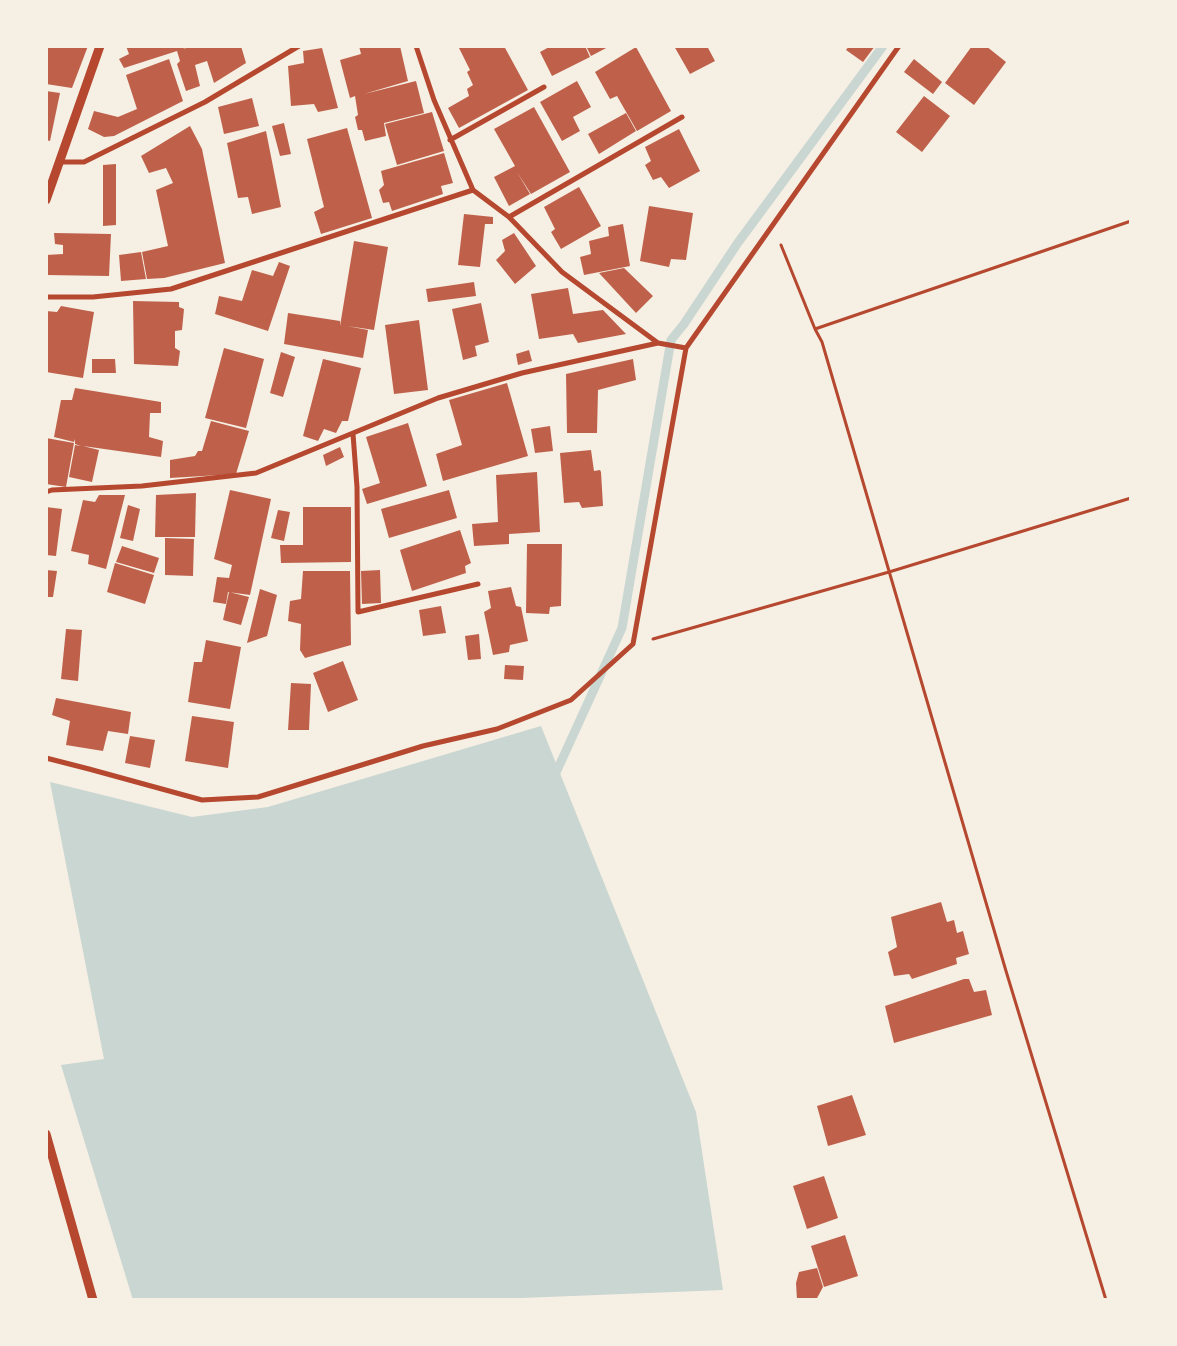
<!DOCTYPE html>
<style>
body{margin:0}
#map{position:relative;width:1177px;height:1346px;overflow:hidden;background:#f6efe4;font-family:Manrope,sans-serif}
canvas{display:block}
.frame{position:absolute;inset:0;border:48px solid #f6efe4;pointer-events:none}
</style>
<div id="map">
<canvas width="1177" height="1346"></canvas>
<div class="frame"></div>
</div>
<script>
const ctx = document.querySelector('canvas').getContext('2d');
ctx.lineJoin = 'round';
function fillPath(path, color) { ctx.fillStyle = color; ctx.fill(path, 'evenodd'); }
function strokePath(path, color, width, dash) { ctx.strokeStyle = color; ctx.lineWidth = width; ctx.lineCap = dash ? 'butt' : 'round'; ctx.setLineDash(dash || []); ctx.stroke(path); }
const water = new Path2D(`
 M541,726L696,1112L723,1290L471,1300H133L61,1065L104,1059L50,782L192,817L268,807Z`);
const stream = new Path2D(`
 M554,777L622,628L671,340L684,324L737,244L883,46`);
const building = new Path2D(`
 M46,46H88L72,88L46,84Z
 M126,46H189L183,49L193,46H241L246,63L214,83L207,61L195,65L200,86L186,91L177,64L180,61L177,51L124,68L119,59L129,54Z
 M359,46H400L408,81L364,94L416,81L424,113L384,123L386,136L365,141L362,130H358L355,117L358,115L355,96L350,98L340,60L361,54Z
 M458,46H504L528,90L459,128L448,108L469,96L467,89L473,85L467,72L470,70Z
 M551,46H585L590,57L552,76L540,52Z
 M586,46H610L591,56Z
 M674,46H707L715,61L690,74Z
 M849,46H875L863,62L846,50Z
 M972,46H986L1006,62L974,105L945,83Z
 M636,47L671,111L637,131L617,96L610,99L595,72Z
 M322,48L338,108L318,112L314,104L291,106L288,66L304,63L303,51Z
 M169,59L183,101L114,136L104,137L88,129L94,111L118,117L137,109L126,75Z
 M914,59L942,82L933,94L904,72Z
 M577,81L591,107L573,117L580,131L562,141L540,102Z
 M46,91L60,93L50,141L46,140Z
 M924,96L950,116L922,152L896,132Z
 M252,98L259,126L224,134L218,107Z
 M534,107L570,172L531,194L517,172L530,194L509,206L494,177L515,166L494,129Z
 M432,112L444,151L397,165L385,124Z
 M626,113L636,131L599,154L588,134Z
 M284,123L291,154L280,156L272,126Z
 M190,126L202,149L225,263L164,278L147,279L142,252L168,246L156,190L173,183L166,168L149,173L141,156Z
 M347,128L372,218L321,234L314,212L324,207L307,139Z
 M679,129L700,171L669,188L661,177L653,180L645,165L651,161L645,147Z
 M266,131L281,207L252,214L248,197L238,198L227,143Z
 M444,153L453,183L441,186L443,194L392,211L389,202L383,203L379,190L384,185L381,171Z
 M116,164V225L103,226V165Z
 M579,187L601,226L561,249L551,232L555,229L544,207Z
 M649,206L693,213L686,260L671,259L669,267L640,261Z
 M464,214L493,217V224H485L480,267L458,265Z
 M623,224L630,266L584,275L580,257L591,254L589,241L609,236L608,227Z
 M54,233L111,234L109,276L46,275V255L63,254V245L55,244Z
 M514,233L536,266L515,284L496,260L505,251L502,240Z
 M354,241L388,247L374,330L347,326L368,330L363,358L284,344L288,313L340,321V326Z
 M141,252L146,279L121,281L119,255Z
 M279,262L290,266L268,331L215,314L219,296L242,301L252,270L273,276Z
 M624,268L653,296L636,313L599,273Z
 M474,282L476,296L428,302L426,289Z
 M568,288L573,314L603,310L626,334L578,343L573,334L539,339L531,294Z
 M133,301L179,302V307L184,309L182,330L175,331V348L180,351L178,366L134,364Z
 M481,303L489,342L475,346L477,356L463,360L452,309Z
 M61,306L94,312L83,378L46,372V311L57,312Z
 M419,320L428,390L394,394L385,325Z
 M224,348L264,359L246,428L205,418Z
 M529,350L532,361L518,365L516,354Z
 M281,352L295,357L283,397L270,393Z
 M92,359H115L116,373H92Z
 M323,359L361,368L348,421H342L336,433L324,429L318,441L303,436Z
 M633,359L636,380L598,390L597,433H567L566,374Z
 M507,383L528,456L443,481L436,454L462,445L449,400Z
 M75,388L161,402V413H150L149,437L163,441L161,457L83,446L99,450L92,482L69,477L75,445L81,446L75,444V439L74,442L54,437L61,400H72Z
 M211,421L249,431L236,474L170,478V460L195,456L198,451H202Z
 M408,423L427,486L367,504L362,489L380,483L366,437Z
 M550,426L553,451L535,453L531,429Z
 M46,438L74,443L66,487L46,484Z
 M340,447L344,457L326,466L323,455Z
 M591,450L594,471L600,470L601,472L603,506L582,508L579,502L564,503L560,453Z
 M537,472L540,532L509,534V544L474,546L472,524L498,522L496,475Z
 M230,490L271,499L250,595L228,592L226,604L213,602L217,577L229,578L232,565L214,559Z
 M449,490L457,518L389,538L381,509Z
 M196,493L195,537H155L156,495Z
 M99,495H125L106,569L88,564L89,555L71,551L83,500L95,502Z
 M128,505L140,509L133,541L120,538Z
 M46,507L62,509L56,556L46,555Z
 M303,507H351V562L281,563L280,545H303Z
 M278,510L290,512L284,541L271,538Z
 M460,530L471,563L465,566L466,573L412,591L400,550Z
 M165,538L194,539L193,576L165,575Z
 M527,544H562L561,606L550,607L549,614L526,613Z
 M122,546L159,558L154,573L116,562Z
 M115,563L154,575L145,604L107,592Z
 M46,570L57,571L53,597H46Z
 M380,570L381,603L362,604L361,571Z
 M303,571H350L351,645L305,658L300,650L301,624L288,621L290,601L301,599Z
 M511,587L516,606L521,607L528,641L510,645L509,652L493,655L484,612L491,608L488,591Z
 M260,589L277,595L267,636L247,643Z
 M229,592L249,597L241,625L223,620Z
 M441,606L446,633L423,636L419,610Z
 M66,629L82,630L78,681L61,679Z
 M479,634L481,659L468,660L465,636Z
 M206,640L241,647L230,709L188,702L194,662H202Z
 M343,661L358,700L328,712L313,673Z
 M505,665L524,666L523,680L504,679Z
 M291,683L311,684L309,730H288Z
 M56,698L131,712L128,734L108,731L103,751L66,745L70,721L52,715Z
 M192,716L234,722L228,768L185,761Z
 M130,736L155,740L150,768L125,763Z
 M941,902L947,922L954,920L957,933L963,931L969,954L956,958L957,964L912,979L909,974L894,976L888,952L897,947L891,917Z
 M964,979H969L974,992L986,990L992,1015L894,1043L885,1006Z
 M852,1095L866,1135L828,1146L817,1106Z
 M824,1176L838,1218L807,1229L793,1186Z
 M845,1235L858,1276L824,1287L811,1246Z
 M817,1268L823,1287L816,1300H797L796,1283L799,1272Z`);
const path = new Path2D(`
 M781,245L815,329L822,342L1006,971L1106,1300
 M815,329L1131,221
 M653,639L889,572L1131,498`);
const minor = new Path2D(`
 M416,46L434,100L473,190L509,217L562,272L658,343
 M450,140L544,87
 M60,162H84L205,102L299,46
 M509,217L682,117
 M46,297H93L171,289L473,190
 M353,434L357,487L358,612L478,584
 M46,492L52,490L142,486L256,473L438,398L522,373L658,343L686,348
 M46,758L89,769L202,800L258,797L423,746L497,729L571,700L633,644L686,348L899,46`);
const tertiary = new Path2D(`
 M46,200L100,46
 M46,1134L93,1300`);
fillPath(water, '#c9d6d2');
strokePath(stream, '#c9d6d2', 9);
fillPath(building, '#bf614a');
strokePath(path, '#b5482f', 3);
strokePath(minor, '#b5482f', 5);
strokePath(tertiary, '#b5482f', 9);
</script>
